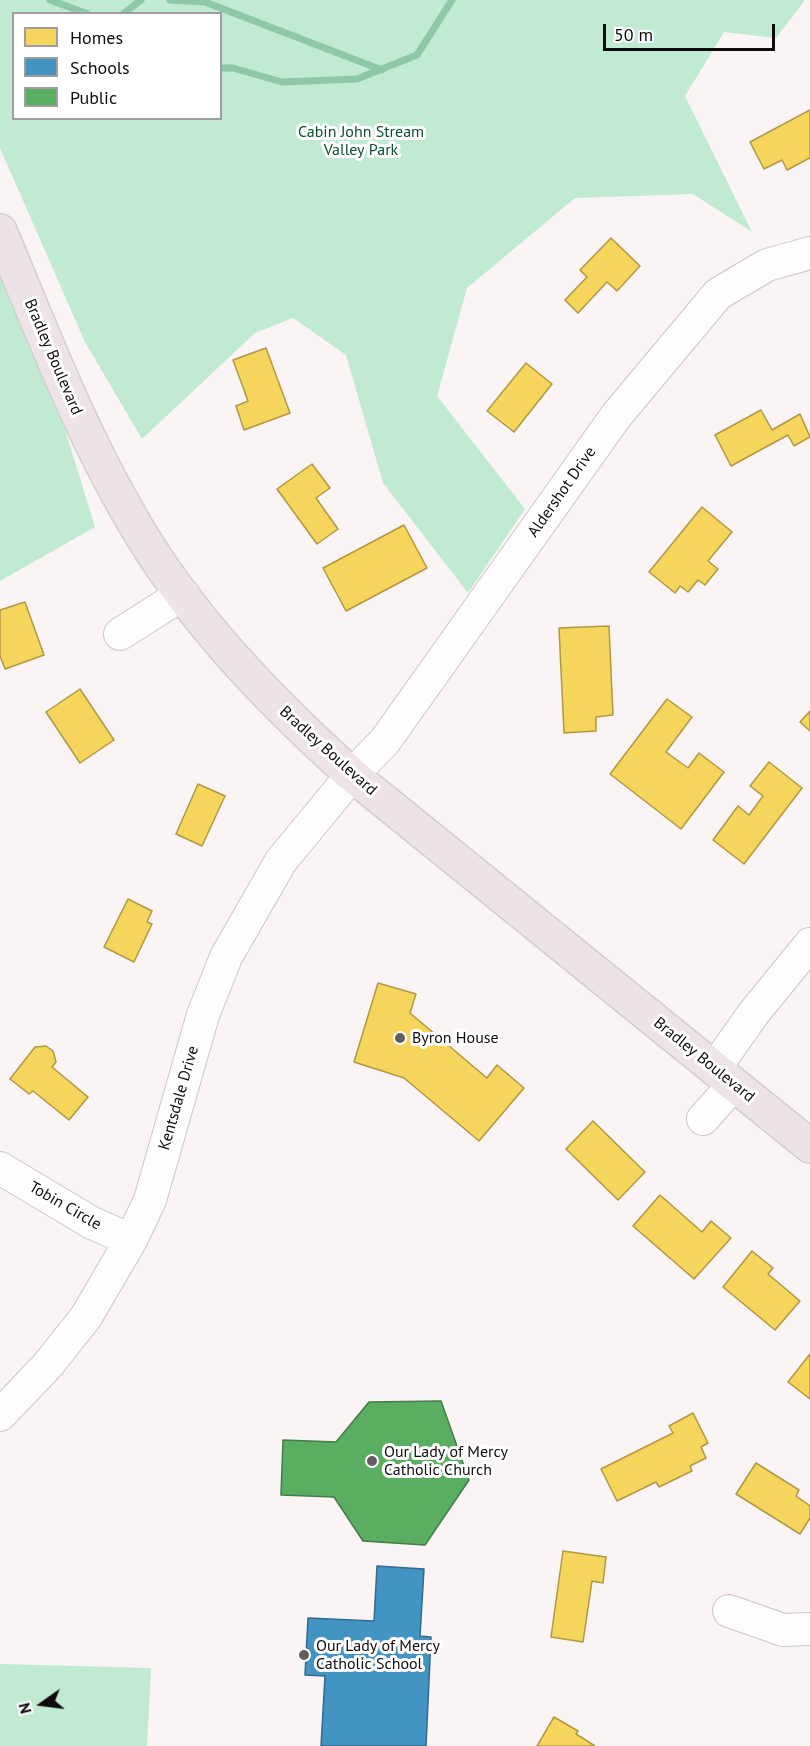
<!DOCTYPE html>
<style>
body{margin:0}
#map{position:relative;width:810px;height:1746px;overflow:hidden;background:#faf4f5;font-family:"PT Sans",sans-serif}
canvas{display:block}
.legend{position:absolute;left:12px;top:12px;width:210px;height:108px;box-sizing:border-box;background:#fff;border:2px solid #9f9d9e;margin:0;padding:8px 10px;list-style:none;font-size:18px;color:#100b0d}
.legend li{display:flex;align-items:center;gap:12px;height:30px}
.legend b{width:30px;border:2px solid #9f9d9e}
.north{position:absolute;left:12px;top:1674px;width:60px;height:60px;-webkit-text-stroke:4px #fff;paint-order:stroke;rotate:256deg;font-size:16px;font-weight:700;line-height:24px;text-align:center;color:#100b0d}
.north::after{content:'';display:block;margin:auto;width:21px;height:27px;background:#100b0d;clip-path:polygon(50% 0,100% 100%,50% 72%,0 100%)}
.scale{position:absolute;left:603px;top:24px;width:172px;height:27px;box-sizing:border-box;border:3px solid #100b0d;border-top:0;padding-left:8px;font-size:18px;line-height:21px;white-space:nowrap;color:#100b0d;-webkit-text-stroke:4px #fff;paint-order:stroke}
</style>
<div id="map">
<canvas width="810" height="1746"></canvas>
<ul class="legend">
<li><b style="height:16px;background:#f6d55c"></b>Homes</li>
<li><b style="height:16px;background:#4393c3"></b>Schools</li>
<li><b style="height:16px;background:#5aae61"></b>Public</li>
</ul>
<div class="north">N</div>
<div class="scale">50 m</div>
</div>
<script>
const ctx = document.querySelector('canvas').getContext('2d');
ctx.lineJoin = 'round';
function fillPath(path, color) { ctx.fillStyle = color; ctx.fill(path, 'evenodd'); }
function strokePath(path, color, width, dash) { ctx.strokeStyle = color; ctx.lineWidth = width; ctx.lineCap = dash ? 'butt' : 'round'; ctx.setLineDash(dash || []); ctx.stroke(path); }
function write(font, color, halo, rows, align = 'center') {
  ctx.font = font + ' "PT Sans",sans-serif'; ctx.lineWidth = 6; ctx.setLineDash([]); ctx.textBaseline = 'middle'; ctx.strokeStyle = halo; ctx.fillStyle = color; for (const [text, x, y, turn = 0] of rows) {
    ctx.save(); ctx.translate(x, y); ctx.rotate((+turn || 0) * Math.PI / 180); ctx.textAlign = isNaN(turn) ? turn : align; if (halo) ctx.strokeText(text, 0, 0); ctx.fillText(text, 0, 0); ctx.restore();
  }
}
const green = new Path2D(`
 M0,0H805L776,38L724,32L685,96L752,232L693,194L575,198L467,288L437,396L525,509L468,593L383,483L346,355L293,318L255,333L142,439L85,342L0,148ZM14,14H220V118H14Z
 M0,231L15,267L95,527L0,581Z
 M0,1664L151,1668L147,1746H0Z`);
const homes = new Path2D(`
 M810,110V158L787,170L782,160L764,169L750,142Z
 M611,238L640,266L617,291L607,282L578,313L565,300L587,277L580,270Z
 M266,348L290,413L244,430L236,406L248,401L233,360Z
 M526,363L552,384L514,432L487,411Z
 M761,410L772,430L800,414L810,437L794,446L788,435L731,466L715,435Z
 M312,464L330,488L316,498L338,529L317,544L277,489Z
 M702,507L732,532L708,561L718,569L705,585L698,580L688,592L680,586L675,593L649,572Z
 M404,525L427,568L346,611L323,568Z
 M25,602L44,655L5,669L0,656V610Z
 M609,626L613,715L596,717V731L564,733L559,628Z
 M80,689L114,740L80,763L46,712Z
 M667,699L692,717L666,752L688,768L699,753L724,772L681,829L610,774Z
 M810,711V731L800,722Z
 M769,762L802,788L744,864L713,840L738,806L749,815L763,796L750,786Z
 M198,784L225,796L202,846L176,834Z
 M128,899L152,911L147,922L152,924L134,962L104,947Z
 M378,983L416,994L410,1013L487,1078L497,1065L524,1088L479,1141L404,1078L354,1062Z
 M46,1046L53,1051L56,1062L52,1067L88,1097L69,1120L33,1091L29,1094L10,1079L35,1047Z
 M593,1121L645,1172L618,1200L566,1149Z
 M660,1195L702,1232L711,1221L731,1238L694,1279L633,1226Z
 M752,1251L773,1268L768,1274L800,1301L775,1330L723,1287Z
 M810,1354V1399L788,1382Z
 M693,1413L708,1443L701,1447L706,1458L690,1466L692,1471L659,1487L656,1482L617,1501L601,1469L673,1433L669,1426Z
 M756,1463L799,1490L796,1496L810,1506V1518L800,1534L736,1494Z
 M563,1551L606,1557L603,1583L592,1581L583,1642L551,1637Z
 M554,1717L578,1731L576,1734L595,1746H537Z`);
const schools = new Path2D(`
 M377,1566L424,1569L420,1636L431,1637L426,1746H321L325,1676L305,1675L308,1618L374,1621Z`);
const public = new Path2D(`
 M441,1401L469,1480L425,1545L363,1541L334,1497L281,1495L283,1440L336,1442L369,1402Z`);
const stream = new Path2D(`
 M50,0L88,14
 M170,0L205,2L382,70
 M123,14L141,0
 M220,68H233L282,82L357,79L417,55L452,0`);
const minor = new Path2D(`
 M120,634L183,594
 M715,1068L753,1014L810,944
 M703,1119L734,1084
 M0,1168L92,1223L131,1240
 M0,1415L47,1366L86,1317L131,1240L150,1200L203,1015L226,957L281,861L352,775L385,741L616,416L718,294L767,265L810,253
 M729,1611L783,1630L810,1629`);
const major = new Path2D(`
 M0,231C41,329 79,429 133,521C189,618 269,700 352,775L810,1146`);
const markers = [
 [400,1038,6,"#625d5e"],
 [372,1461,6,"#625d5e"],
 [304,1655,6,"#625d5e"]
];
const parkNames = [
 ["Cabin John Stream",361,132],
 ["Valley Park",361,150]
];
const streetNames = [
 ["Bradley Boulevard",53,357,67],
 ["Aldershot Drive",562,492,-55],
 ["Bradley Boulevard",328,751,42],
 ["Bradley Boulevard",704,1060,39],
 ["Kentsdale Drive",179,1098,-74],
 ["Tobin Circle",65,1206,30]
];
const poiNames = [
 ["Byron House",412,1038],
 ["Our Lady of Mercy",384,1452],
 ["Catholic Church",384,1470],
 ["Our Lady of Mercy",316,1646],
 ["Catholic School",316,1664]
];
fillPath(green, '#c0ead1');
fillPath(homes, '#f6d55c');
strokePath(homes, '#b19844', 1.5);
fillPath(schools, '#4393c3');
strokePath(schools, '#346a8c', 1.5);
fillPath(public, '#5aae61');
strokePath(public, '#447d48', 1.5);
strokePath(stream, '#8ec8a7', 7);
strokePath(minor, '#cbc6c7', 34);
strokePath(major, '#d2cfcf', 36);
strokePath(minor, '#fefdfe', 32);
strokePath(major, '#eee3e7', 33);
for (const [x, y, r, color] of markers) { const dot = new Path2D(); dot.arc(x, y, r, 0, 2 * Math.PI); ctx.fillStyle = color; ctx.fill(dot); strokePath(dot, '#fff', 2); }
write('16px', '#0c4f30', '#fff', parkNames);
write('16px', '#100b0d', '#fff', streetNames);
write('16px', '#100b0d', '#fff', poiNames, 'left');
</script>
